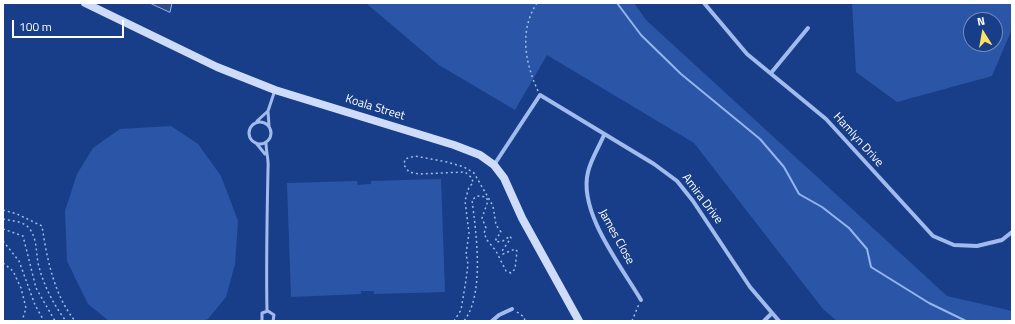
<!DOCTYPE html>
<style>
body{margin:0}
#map{position:relative;width:1015px;height:324px;overflow:hidden;background:#183e89;font-family:"Titillium Web",sans-serif}
canvas{display:block}
.frame{position:absolute;inset:0;border:4px solid #fff;pointer-events:none}
.north{position:absolute;left:963px;top:12px;width:40px;height:40px;box-sizing:border-box;background:#183e89;border:1px solid #748bb8;border-radius:50%;rotate:349deg;font-size:11px;font-weight:700;line-height:16px;text-align:center;color:#fff}
.north::after{content:'';display:block;margin:auto;width:14px;height:18px;background:#ffe15d;clip-path:polygon(50% 0,100% 100%,50% 72%,0 100%)}
.scale{position:absolute;left:12px;top:20px;width:112px;height:18px;box-sizing:border-box;border:2px solid #fff;border-top:0;padding-left:5px;font-size:12px;line-height:14px;white-space:nowrap;color:#fff;-webkit-text-stroke:3px #183e89;paint-order:stroke}
</style>
<div id="map">
<canvas width="1015" height="324"></canvas>
<div class="frame"></div>
<div class="north">N</div>
<div class="scale">100 m</div>
</div>
<script>
const ctx = document.querySelector('canvas').getContext('2d');
ctx.lineJoin = 'round';
function fillPath(path, color) { ctx.fillStyle = color; ctx.fill(path, 'evenodd'); }
function strokePath(path, color, width, dash) { ctx.strokeStyle = color; ctx.lineWidth = width; ctx.lineCap = dash ? 'butt' : 'round'; ctx.setLineDash(dash || []); ctx.stroke(path); }
function write(font, color, halo, rows, align = 'center') {
  ctx.font = font + ' "Titillium Web",sans-serif'; ctx.lineWidth = 3; ctx.setLineDash([]); ctx.textBaseline = 'middle'; ctx.strokeStyle = halo; ctx.fillStyle = color; for (const [text, x, y, turn = 0] of rows) {
    ctx.save(); ctx.translate(x, y); ctx.rotate((+turn || 0) * Math.PI / 180); ctx.textAlign = isNaN(turn) ? turn : align; if (halo) ctx.strokeText(text, 0, 0); ctx.fillText(text, 0, 0); ctx.restore();
  }
}
const green = new Path2D(`
 M366,3H634L646,20L947,296L1012,311V321H837L823,309L694,143L547,55L515,110L439,65Z
 M852,3H1012V29L992,76L897,102L856,72ZM971,20H995V44H971Z
 M171,126L198,144L221,176L238,221L235,264L226,297L208,319L203,321H109L88,304L67,261L65,211L77,174L93,148L120,129Z
 M441,179L445,292L374,294V291H361V294L291,297L287,183L357,181L358,185L371,184V181Z`);
const water = new Path2D(`
 M150,3H172L170,12Z`);
const stream = new Path2D(`
 M617,3L641,35L681,74L760,139L784,167L799,194L822,207L849,228L867,249L871,267L929,303L966,321`);
const path = new Path2D(`
 M537,3C519,30 525,63 538,91
 M3,210L17,214L42,226C47,259 54,295 75,321
 M3,219C12,221 23,221 29,228C37,238 36,251 38,263C43,284 53,304 66,321
 M3,229L23,236L36,288L55,321
 M3,241L19,261L35,305L44,321
 M3,263L13,271L21,288L26,308L22,321
 M517,312L524,317L525,321
 M454,321L461,310L466,280L468,264L466,254L469,233L465,201L469,187L473,183L472,178L465,172L419,174L409,172L404,165L405,159L415,156L447,162L464,167L474,173L493,206L496,225L501,232L496,239V242L503,241L510,236L511,238L502,251L503,254L515,249L517,251L515,269L511,273L506,271L496,251L487,240L484,233L486,228L482,218L488,201L486,197L477,196L472,200C476,232 485,294 464,321
 M632,321L639,304`);
const lane = new Path2D(`
 M257,121L268,111
 M249 133a11 11 0 1 1 22 0a11 11 0 1 1-22 0Z
 M269,126L268,111L275,90
 M266,142C266,152 269,160 268,169C267,217 266,264 267,311
 M256,143L265,154
 M262,321V313L268,311L274,315L273,321`);
const street = new Path2D(`
 M704,3L747,54L826,119L933,236L954,245L977,246L1002,240L1012,232
 M771,73L808,28
 M604,135C599,147 591,159 588,172C578,212 621,266 641,300
 M494,165L540,95L654,164L677,181L693,201L750,287L779,321
 M492,321L499,315L512,309
 M764,321L772,313`);
const secondary = new Path2D(`
 M85,3L217,67L275,90L454,145L480,155L494,165L504,178L522,218L579,321`);
const streetNames = [
 ["Koala Street",375,108,17],
 ["Hamlyn Drive",858,140,48],
 ["Amira Drive",702,199,53],
 ["James Close",616,237,61]
];
fillPath(green, '#2b56a7');
fillPath(water, '#2f4b83');
strokePath(water, '#93b5f0', 1);
strokePath(stream, '#93b5f0', 2);
strokePath(path, '#a1bbed', 1.5, [2, 3]);
strokePath(lane, '#a1bbed', 3);
strokePath(street, '#a1bbed', 4);
strokePath(secondary, '#cedcfa', 8);
write('12px', '#fff', '#183e89', streetNames);
</script>
